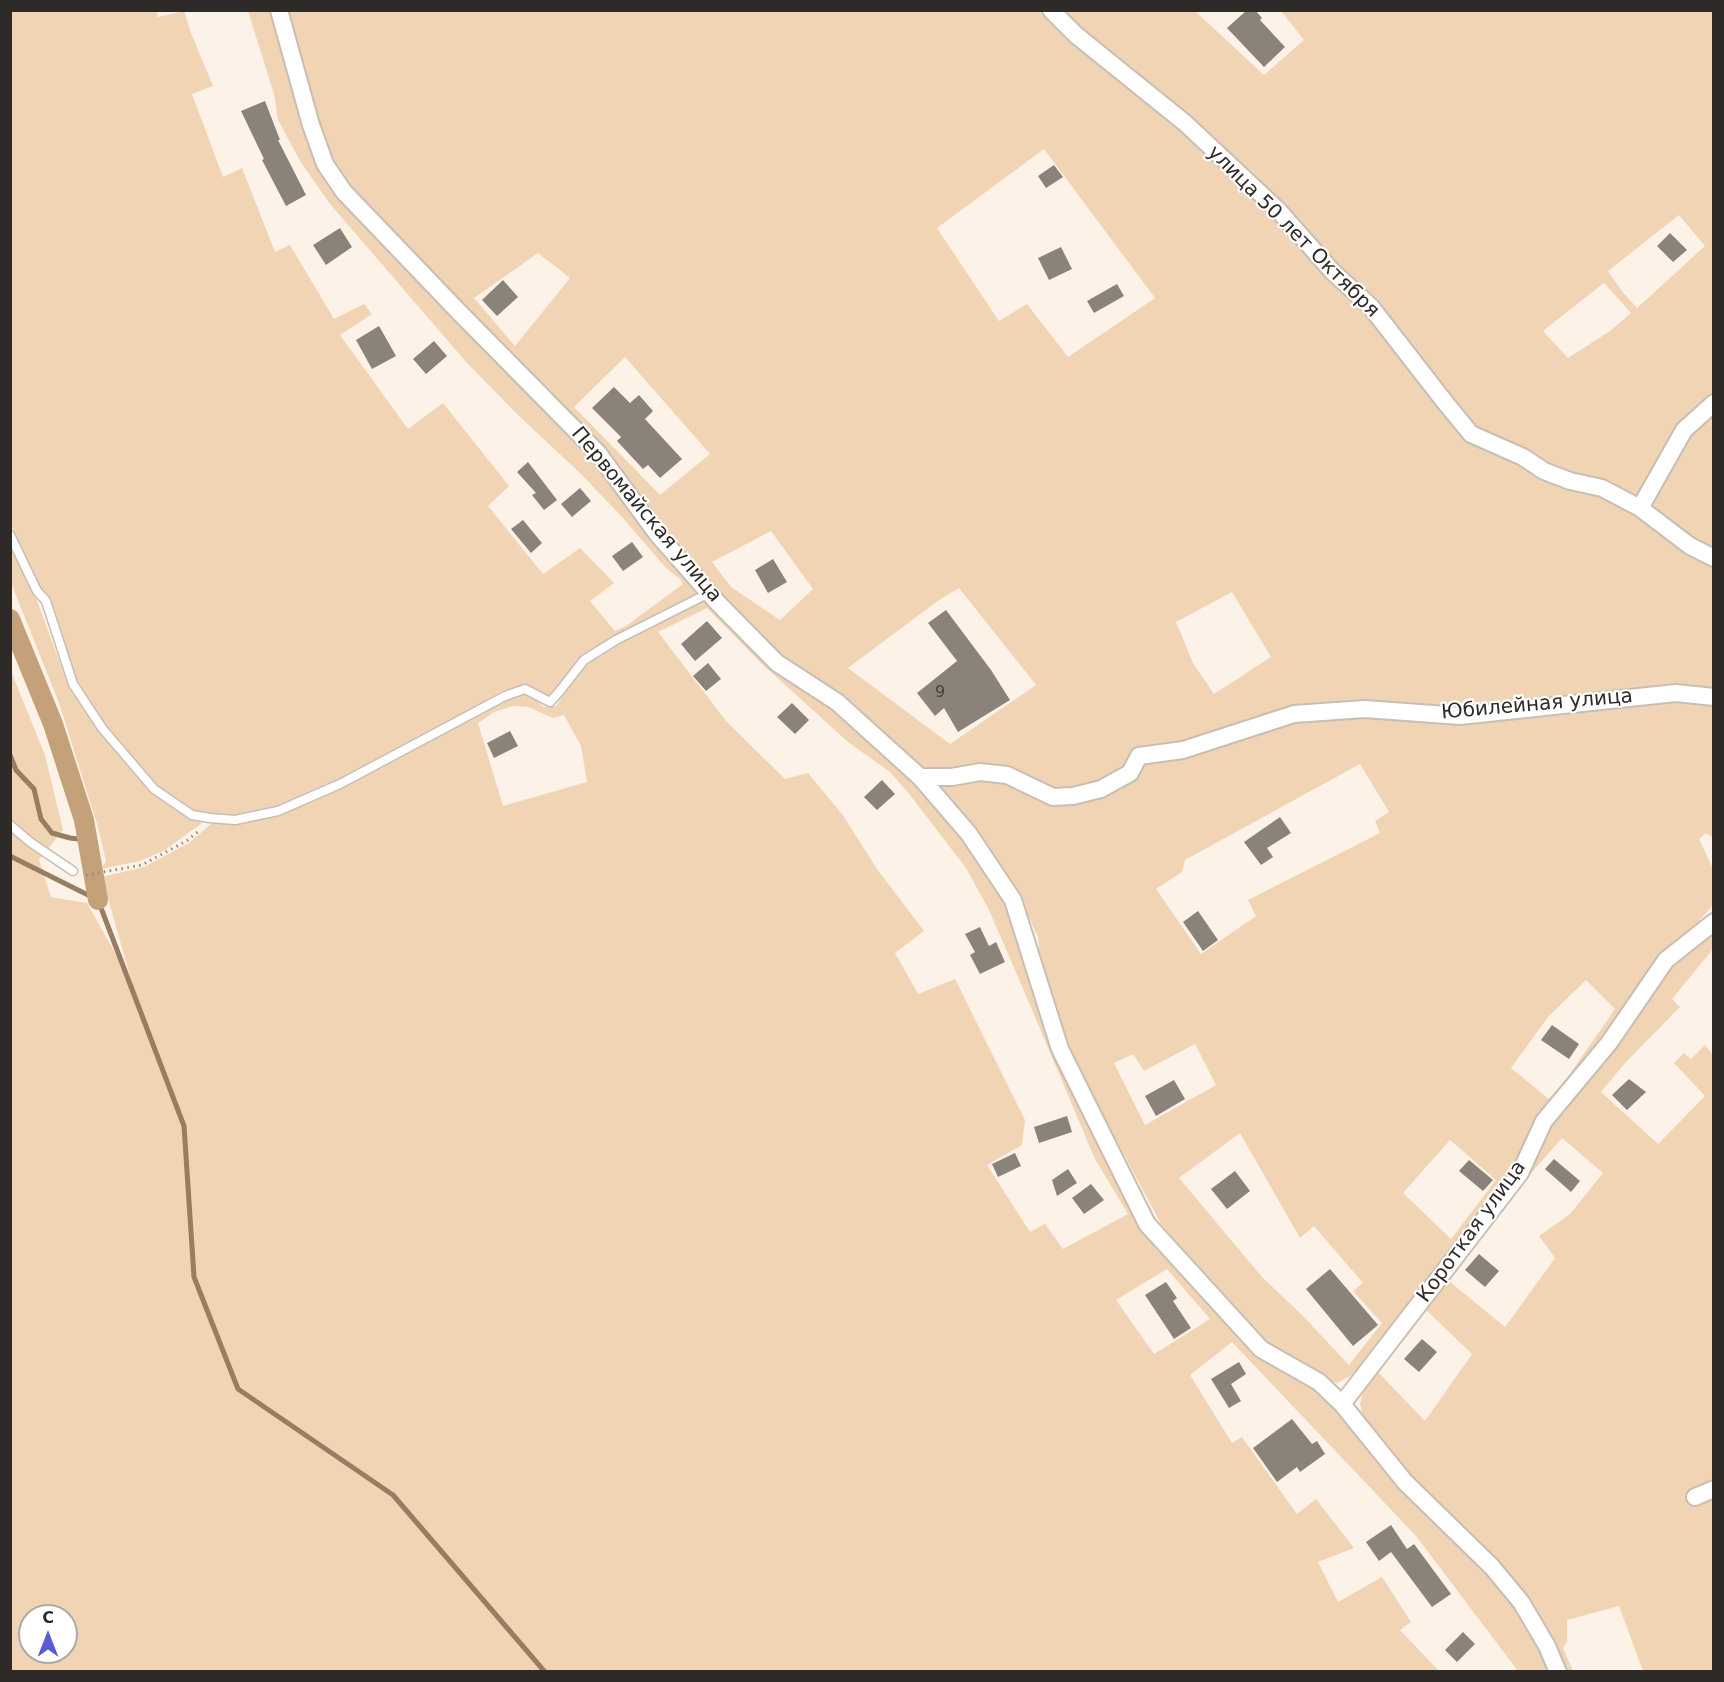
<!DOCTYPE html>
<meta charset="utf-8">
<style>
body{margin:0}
#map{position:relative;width:1724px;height:1682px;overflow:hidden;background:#fcf2e8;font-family:"DejaVu Sans",sans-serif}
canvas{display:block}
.frame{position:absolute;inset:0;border:12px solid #2e2a27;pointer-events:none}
.north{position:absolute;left:18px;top:1604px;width:60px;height:60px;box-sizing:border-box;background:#fff;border:2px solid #abaaa9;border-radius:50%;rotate:0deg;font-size:16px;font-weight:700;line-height:24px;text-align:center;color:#2e2a27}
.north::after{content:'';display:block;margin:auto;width:21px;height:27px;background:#5c5ad2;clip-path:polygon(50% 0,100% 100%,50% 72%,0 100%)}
</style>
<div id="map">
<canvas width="1724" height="1682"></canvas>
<div class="frame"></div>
<div class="north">С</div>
</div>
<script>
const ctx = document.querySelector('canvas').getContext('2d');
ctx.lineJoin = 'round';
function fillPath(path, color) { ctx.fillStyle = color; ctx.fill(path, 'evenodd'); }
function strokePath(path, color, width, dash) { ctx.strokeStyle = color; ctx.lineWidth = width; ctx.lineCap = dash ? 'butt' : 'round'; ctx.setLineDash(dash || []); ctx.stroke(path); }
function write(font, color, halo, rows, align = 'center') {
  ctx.font = font + ' "DejaVu Sans",sans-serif'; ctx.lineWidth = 4.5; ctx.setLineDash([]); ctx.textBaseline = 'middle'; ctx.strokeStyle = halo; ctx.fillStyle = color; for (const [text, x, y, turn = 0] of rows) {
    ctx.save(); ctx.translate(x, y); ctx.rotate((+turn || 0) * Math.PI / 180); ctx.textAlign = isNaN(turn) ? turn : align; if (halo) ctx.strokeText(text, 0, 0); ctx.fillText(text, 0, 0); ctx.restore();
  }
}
const green = new Path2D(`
 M156,10L158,17L184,11L191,33L213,86L192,94L223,177L242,168L275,252L290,245L334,319L364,304L372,314L340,335L408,429L443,403L509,486L488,506L543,574L580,548L614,583L590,601L615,631L626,626L683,584L679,578L666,568L622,517L581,474L520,417L467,363L330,204L300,161L278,120L274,94L248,11H274L322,166L595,457L701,593L603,643L581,656L551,695L544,696L530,689L519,687L504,690L429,733L340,779L278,808L255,813L220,817L199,812L180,804L150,779L110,731L77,683L41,590L11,525V11Z
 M284,11H1195L1264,75L1304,40L1281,11H1713L1714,182L1711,185L1714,188V838L1706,833L1699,839L1713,869L1712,906L1691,930L1662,956L1511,1175L1430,1279L1352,1375L1337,1383L1326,1379L1274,1346L1244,1322L1161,1224L1084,1079L1057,1019L1040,961L1038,937L1019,896L970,826L767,646L346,187L329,160ZM1044,149L1155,298L1068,357L1027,304L999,321L937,228ZM1679,215L1705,246L1637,308L1621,290L1608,271ZM538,253L570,278L515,346L474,298ZM1604,283L1631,313L1610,331L1568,358L1543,331ZM625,357L710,454L660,495L574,407ZM771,531L813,589L780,620L731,587L712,562ZM959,588L1036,685L950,744L848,668L939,600ZM1232,592L1271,657L1214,694L1193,663L1176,622ZM1360,764L1389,812L1375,821L1380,833L1248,900L1256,916L1201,954L1156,889L1182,872L1185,860ZM1586,980L1615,1009L1565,1081L1549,1099L1511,1068L1548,1017ZM1195,1044L1216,1085L1145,1125L1114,1063L1133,1054L1144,1071ZM1240,1133L1300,1238L1314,1226L1363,1283L1353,1291L1382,1323L1349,1365L1302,1315L1262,1277L1179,1178ZM1450,1140L1496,1180L1451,1239L1403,1193Z
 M10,543L33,590L67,682L86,713L121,756L156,795L175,810L202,823L165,850L140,861L101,869L106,861L98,827L59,703L11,583Z
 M707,600L835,705L916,782L965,839L1008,903L1058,1048L1143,1225L1265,1356L1318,1386L1521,1610L1551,1671H1518L1416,1536L1232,1342L1190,1375L1232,1443L1242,1437L1297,1514L1316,1499L1354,1548L1318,1562L1338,1602L1382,1577L1411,1622L1400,1630L1439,1671H11L10,669L45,755L63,830L39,860L51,897L87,903L132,983L102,877L144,867L189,843L211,824L236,823L264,817L503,699L522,693L532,697L544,707L556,706L582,669L599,655L671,617ZM707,608L762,664L848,742L890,772L910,795L966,868L988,908L1016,972L1095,1159L1128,1214L1063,1249L1045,1224L1030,1232L987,1165L1022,1145L1025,1120L955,979L918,994L895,953L924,931L877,869L842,814L808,773L785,779L726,721L658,632ZM513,706L528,707L553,718L564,715L581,746L587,782L503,806L478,723L494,712ZM1167,1269L1210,1319L1154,1354L1116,1300ZM30,1616H66V1652H30Z
 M1713,928V949L1672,999L1680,1007L1625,1063L1601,1092L1658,1144L1705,1096L1674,1063L1684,1053L1691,1059L1705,1045L1713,1055V1484L1686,1497L1690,1502L1713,1494V1671H1643L1619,1606L1567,1620V1642L1563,1648L1573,1671H1564L1555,1651L1403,1472L1365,1423L1360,1404L1365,1384L1550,1126L1599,1069L1664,975L1680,956ZM1562,1138L1603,1173L1570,1214L1539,1236L1555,1258L1505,1327L1449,1281L1533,1171ZM1426,1310L1472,1354L1425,1421L1378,1372Z`);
const stream = new Path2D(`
 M10,755L16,770L34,789L41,819L52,833L70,838L87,840
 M10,856L98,900L184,1126L194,1277L238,1389L393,1495L545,1672`);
const canal = new Path2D(`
 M10,619L53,724L84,820L98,900`);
const building = new Path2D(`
 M1247,10H1255L1262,18L1260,20L1285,47L1264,67L1227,28Z
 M265,101L280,140H278L306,195L286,206L262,160L264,159L241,111Z
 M1054,165L1063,177L1046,188L1038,176Z
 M340,228L352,247L326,265L313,245Z
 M1670,233L1687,250L1673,262L1657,246Z
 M1061,247L1072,269L1049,280L1038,258Z
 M503,280L518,297L497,316L482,300Z
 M1117,284L1124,296L1094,313L1087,301Z
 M379,326L396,356L372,369L356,340Z
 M434,341L447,356L426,374L413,359Z
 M614,387L630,403L639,395L653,411L645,419L682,459L660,478L648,465L643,469L617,441L621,437L592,408Z
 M528,462L557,500L544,510L532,495L536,493L517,472Z
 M580,488L591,501L572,517L561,504Z
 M523,520L542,543L531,553L511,529Z
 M632,542L643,557L623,571L612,556Z
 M773,559L787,582L768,593L755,570Z
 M946,610L991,670L1010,700L958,732L944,708L935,716L917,693L957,661L928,623Z
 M707,621L722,638L695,661L681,644Z
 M708,663L721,679L706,691L693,676Z
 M792,703L809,720L795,734L777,717Z
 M510,731L518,746L494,758L487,743Z
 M882,780L895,794L877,810L864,797Z
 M1280,817L1291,833L1267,848L1273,857L1261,865L1244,842Z
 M1198,911L1218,940L1203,951L1183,922Z
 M980,927L989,946L996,942L1005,962L980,974L970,955L975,952L965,934Z
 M1552,1025L1579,1044L1569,1059L1541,1040Z
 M1629,1079L1646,1092L1627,1110L1612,1095Z
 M1174,1080L1185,1099L1156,1116L1145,1096Z
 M1067,1116L1072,1132L1039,1143L1034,1127Z
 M1015,1153L1021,1166L998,1177L992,1164Z
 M1554,1159L1580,1181L1571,1192L1545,1169Z
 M1469,1160L1493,1180L1483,1191L1459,1171Z
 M1068,1169L1077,1183L1057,1196L1052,1180Z
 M1235,1171L1250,1191L1227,1209L1211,1189Z
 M1091,1184L1104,1200L1084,1214L1072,1198Z
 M1479,1254L1499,1271L1485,1287L1465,1270Z
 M1330,1269L1378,1325L1353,1346L1306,1289Z
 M1166,1282L1177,1298L1173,1301L1191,1328L1174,1339L1145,1295Z
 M1422,1339L1437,1352L1419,1372L1404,1359Z
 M1239,1362L1246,1374L1231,1384L1241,1401L1229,1408L1211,1379Z
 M1292,1419L1312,1444L1317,1441L1325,1454L1300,1472L1297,1467L1277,1482L1253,1448Z
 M1391,1525L1407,1549L1414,1544L1451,1594L1432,1607L1391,1552L1379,1561L1366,1542Z
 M1463,1632L1475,1644L1457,1662L1445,1650Z`);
const path = new Path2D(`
 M86,875L142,865L188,840L200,830`);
const service = new Path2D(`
 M10,535L37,591L46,601L73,684L102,728L154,789L192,815L210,818L235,820L278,811L340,784L505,696L525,689L550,702L559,692L584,660L616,640L709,593
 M10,825L30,842L73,871`);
const minor = new Path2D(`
 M279,10L311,125L325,164L344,192L458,311L598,453L658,535L717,602L777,663L837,702L920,777L969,834L1013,900L1060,1049L1147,1224L1261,1349L1319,1382L1342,1404L1405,1482L1492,1567L1521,1602L1547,1646L1558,1672
 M1051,10L1076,35L1185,123L1278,210L1332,271L1371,307L1444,401L1471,434L1523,457L1544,471L1570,481L1602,488L1640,508L1690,546L1714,558
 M1640,508L1684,430L1714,403
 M920,777H952L980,772L1007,775L1053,797L1073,796L1101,789L1130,773L1139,756L1183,750L1294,714L1365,709L1460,716L1676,693L1714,697
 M1342,1404L1520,1173L1544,1121L1609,1043L1666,960L1714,922
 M1695,1497L1714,1489`);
const numberNames = [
 ["9",940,693]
];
const streetNames = [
 ["улица 50 лет Октября",1293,232,45],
 ["Первомайская улица",646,515,50],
 ["Юбилейная улица",1537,705,-5],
 ["Короткая улица",1472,1232,-54]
];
fillPath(green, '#f1d4b4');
strokePath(stream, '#987d61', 5);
strokePath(canal, '#c5a17a', 20);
fillPath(building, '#8b8279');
strokePath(service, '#c7beb4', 11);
strokePath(minor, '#c7beb4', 20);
strokePath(path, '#908982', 3, [1.5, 4.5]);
strokePath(service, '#fff', 8);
strokePath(minor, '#fff', 16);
write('16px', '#45403c', null, numberNames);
write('20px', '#2e2a27', '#fff', streetNames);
</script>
